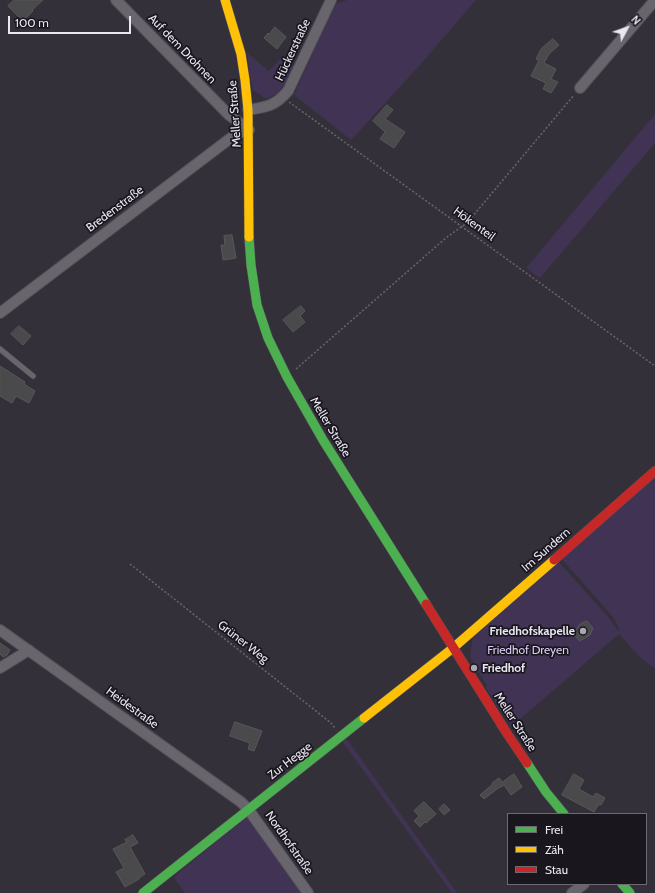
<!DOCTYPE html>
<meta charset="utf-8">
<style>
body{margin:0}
#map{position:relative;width:655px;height:893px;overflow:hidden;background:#343039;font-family:Cabin,sans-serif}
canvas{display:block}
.legend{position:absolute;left:507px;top:813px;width:140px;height:72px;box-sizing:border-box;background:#19161e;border:1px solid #6d6a73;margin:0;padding:5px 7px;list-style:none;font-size:12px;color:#ebe7f2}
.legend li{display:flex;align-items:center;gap:8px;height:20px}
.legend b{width:20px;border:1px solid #6d6a73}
.north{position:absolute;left:607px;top:8px;width:40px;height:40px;-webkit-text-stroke:3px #19161e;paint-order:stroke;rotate:49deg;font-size:11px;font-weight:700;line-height:16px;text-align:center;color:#ebe7f2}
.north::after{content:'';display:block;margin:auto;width:14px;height:18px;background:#ebe7f2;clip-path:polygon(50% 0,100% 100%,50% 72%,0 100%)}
.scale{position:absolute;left:8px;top:16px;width:123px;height:18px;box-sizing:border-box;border:2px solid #ebe7f2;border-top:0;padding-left:5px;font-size:12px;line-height:14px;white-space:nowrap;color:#ebe7f2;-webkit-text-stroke:3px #19161e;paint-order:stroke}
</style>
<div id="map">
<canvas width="655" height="893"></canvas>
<ul class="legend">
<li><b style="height:5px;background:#4caf50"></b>Frei</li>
<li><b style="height:5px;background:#ffc107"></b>Zäh</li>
<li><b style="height:5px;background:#c62828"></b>Stau</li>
</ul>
<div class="north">N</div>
<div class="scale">100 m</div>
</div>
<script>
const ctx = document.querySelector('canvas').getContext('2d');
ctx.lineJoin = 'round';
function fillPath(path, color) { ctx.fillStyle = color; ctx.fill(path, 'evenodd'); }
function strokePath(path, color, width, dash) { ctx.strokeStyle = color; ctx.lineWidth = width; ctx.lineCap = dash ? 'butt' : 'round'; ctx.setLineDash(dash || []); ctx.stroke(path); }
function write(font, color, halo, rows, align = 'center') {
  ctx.font = font + ' Cabin,sans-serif'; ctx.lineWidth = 3.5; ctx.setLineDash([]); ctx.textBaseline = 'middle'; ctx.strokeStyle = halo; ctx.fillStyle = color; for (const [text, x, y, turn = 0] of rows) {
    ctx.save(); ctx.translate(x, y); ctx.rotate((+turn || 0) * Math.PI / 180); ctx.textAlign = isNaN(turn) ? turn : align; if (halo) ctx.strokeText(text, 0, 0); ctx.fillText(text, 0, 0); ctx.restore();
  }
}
const green = new Path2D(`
 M347,0H476L420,65L351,140L294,95L334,5Z
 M247,53L269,71L281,58L295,67L286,83L278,93L266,99L253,90L250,75Z
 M655,114V143L540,278L526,268Z
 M655,474V669L640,657L619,634L511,727L486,688L487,686L470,657L473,635L558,561L610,619L619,632L618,627L613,617L561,558Z
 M346,738L457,893H452L342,741Z
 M248,816L302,891L299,893H185L174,878L177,874Z`);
const building = new Path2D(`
 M14,0H43L32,10L33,11L23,21L8,6Z
 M275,27L286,37L277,49L264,38L268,33L269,34Z
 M553,39L559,45L549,54L544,63L556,69L551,79L558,82L551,93L543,89L546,83L531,76L539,60L536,59L541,49Z
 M387,105L393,110L385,119L405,132L394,148L380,139L385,132L373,121Z
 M232,235L236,258L223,260L221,245H225L224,236Z
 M301,306L305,311L300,316L305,322L293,332L283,320Z
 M19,326L31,336L23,345L11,334Z
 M0,366L25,382L24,384L35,391L29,403L16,396L12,403L0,396Z
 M587,621L593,628L590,635L580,641L573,634L580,624Z
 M0,643L10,650L7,655L3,657L0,654Z
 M235,722L262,731L254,751L248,749L250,743L230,736Z
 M514,774L522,787L511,795L504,785L497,789L484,799L480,795L493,784L492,783L499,778L502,782Z
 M574,774L584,780L579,789L593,797L596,793L605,798L601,805L599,804L594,812L562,795Z
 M424,802L436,814L426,823L425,822L420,827L414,821L419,816L414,811Z
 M444,804L450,810L444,815L439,809Z
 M133,835L138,843L130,847L145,874L139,878V879L125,887L116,872L124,868L113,849L127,842L125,840Z`);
const path = new Path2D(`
 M289,102L655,366
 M296,369L447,237L467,223L574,95
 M130,564L331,723L335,728`);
const lane = new Path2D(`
 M0,349L33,376`);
const street = new Path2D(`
 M116,0L229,115L249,130
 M580,88L655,0
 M248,110C267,107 275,106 288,91L331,0
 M0,313L236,134L249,130
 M0,630L241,802L248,809L308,893
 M0,668L29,650
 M572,893L584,884`);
const fast = new Path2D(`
 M249,237L251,265L257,305L268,338L287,377L323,440L426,604
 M527,763L546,792L564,814
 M622,884L630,893
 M143,893L364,718`);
const slow = new Path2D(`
 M225,0L241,54L245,80L248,110L249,237
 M364,718L453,648L554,560`);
const jam = new Path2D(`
 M554,560L655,471
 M426,604L508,735L527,763`);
const markers = [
 [583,631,4,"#aba7b1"],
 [474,668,4,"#aba7b1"]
];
const streetNames = [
 ["Auf dem Drohnen",182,49,46],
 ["Hückerstraße",293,50,-65],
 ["Meller Straße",235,114,-94],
 ["Bredenstraße",115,209,-37],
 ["Hökenteil",474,224,36],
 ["Meller Straße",330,427,59],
 ["Im Sundern",546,550,-41],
 ["Grüner Weg",243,642,38],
 ["Heidestraße",132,708,36],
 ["Meller Straße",515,722,57],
 ["Zur Hegge",290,761,-38],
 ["Nordhofstraße",289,843,55]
];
const poiNames = [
 ["Friedhofskapelle",575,631],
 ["Friedhof",482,668,"left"]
];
const parkNames = [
 ["Friedhof Dreyen",528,650]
];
fillPath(green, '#403353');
fillPath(building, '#4a4a4c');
strokePath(building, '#575758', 1);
strokePath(lane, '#524e57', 6);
strokePath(street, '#524e57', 12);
strokePath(fast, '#524e57', 10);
strokePath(slow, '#524e57', 10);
strokePath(jam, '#524e57', 10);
strokePath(path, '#68666c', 1.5, [2, 2]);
strokePath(lane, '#68656d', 5);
strokePath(street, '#68656d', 10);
strokePath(fast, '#4caf50', 9);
strokePath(slow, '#ffc107', 9);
strokePath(jam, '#c62828', 9);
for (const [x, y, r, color] of markers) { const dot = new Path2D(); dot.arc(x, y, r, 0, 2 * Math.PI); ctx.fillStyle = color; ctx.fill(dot); strokePath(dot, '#19161e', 1.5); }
write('12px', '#ebe7f2', '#19161e', streetNames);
write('bold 12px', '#ebe7f2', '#19161e', poiNames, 'right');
write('12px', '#ddcdf7', '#19161e', parkNames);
</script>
